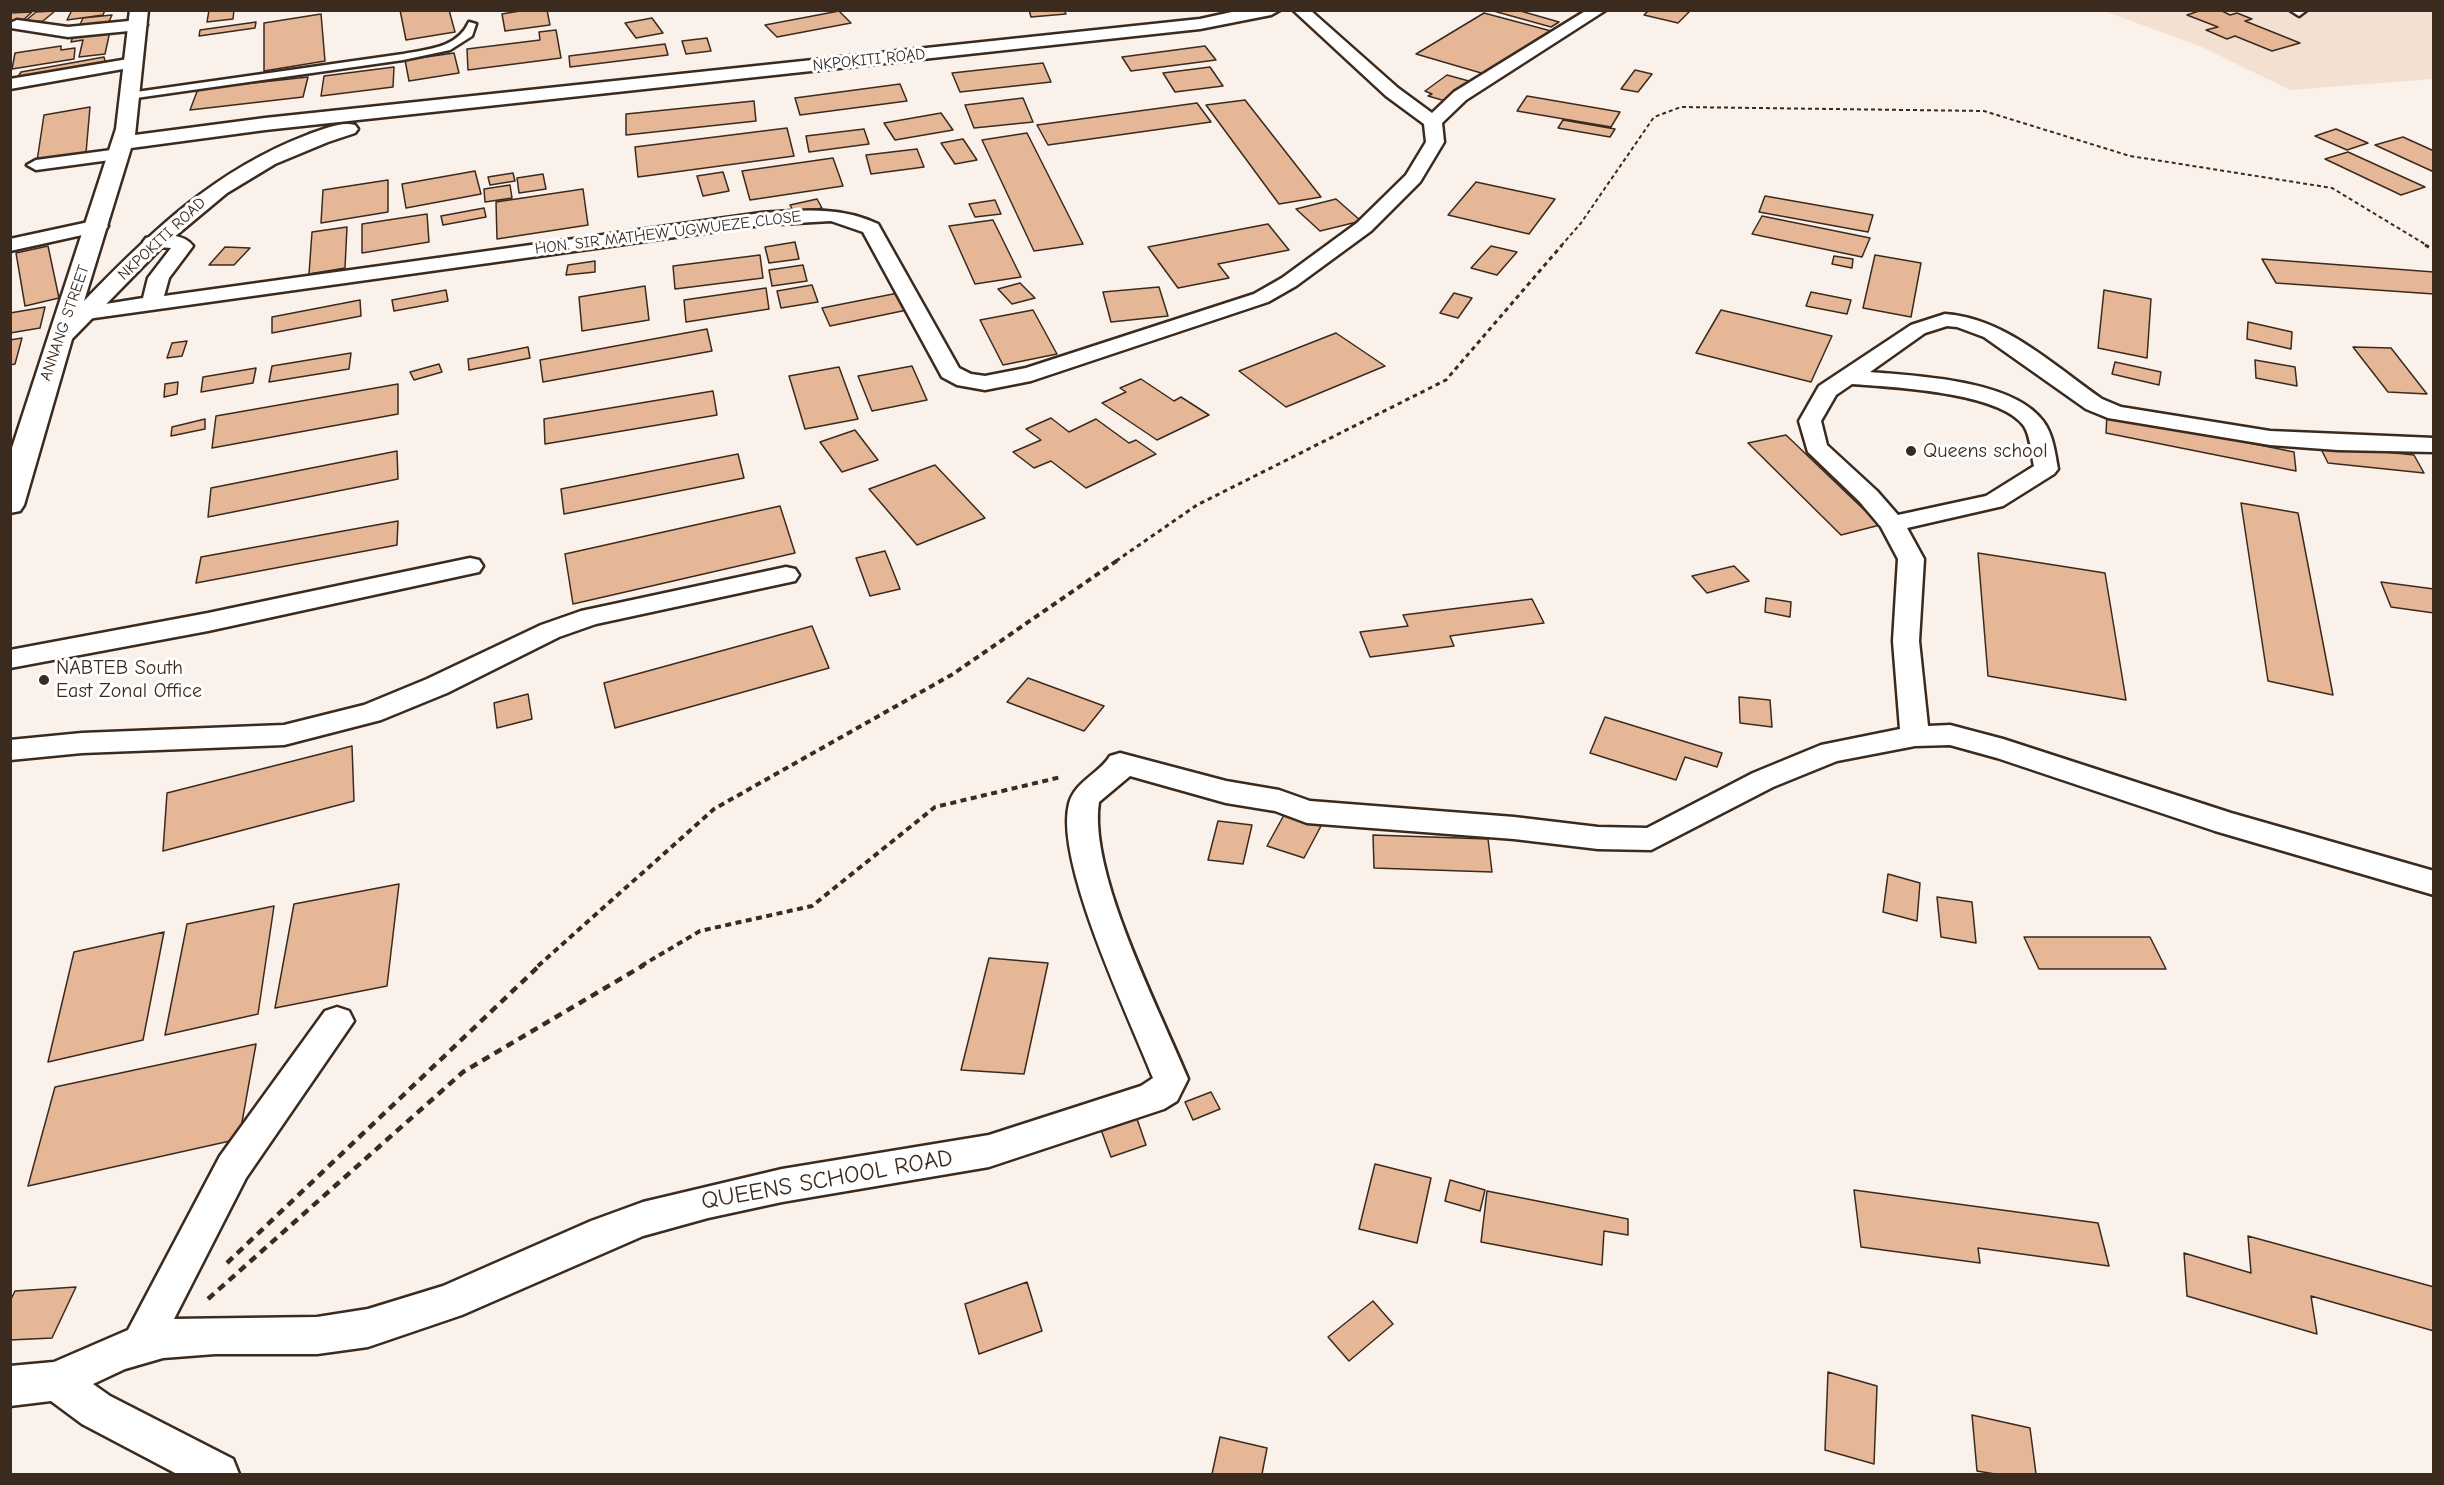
<!DOCTYPE html>
<style>
body{margin:0}
#map{position:relative;width:2444px;height:1485px;overflow:hidden;background:#faf1ea;font-family:"Comic Neue",sans-serif}
canvas{display:block}
.frame{position:absolute;inset:0;border:12px solid #3b2a1e;pointer-events:none}
</style>
<div id="map">
<canvas width="2444" height="1485"></canvas>
<div class="frame"></div>
</div>
<script>
const ctx = document.querySelector('canvas').getContext('2d');
ctx.lineJoin = 'round';
function fillPath(path, color) { ctx.fillStyle = color; ctx.fill(path, 'evenodd'); }
function strokePath(path, color, width, dash) { ctx.strokeStyle = color; ctx.lineWidth = width; ctx.lineCap = dash ? 'butt' : 'round'; ctx.setLineDash(dash || []); ctx.stroke(path); }
function write(font, color, halo, rows, align = 'center') {
  ctx.font = font + ' "Comic Neue",sans-serif'; ctx.lineWidth = 6; ctx.setLineDash([]); ctx.textBaseline = 'middle'; ctx.strokeStyle = halo; ctx.fillStyle = color; for (const [text, x, y, turn = 0] of rows) {
    ctx.save(); ctx.translate(x, y); ctx.rotate((+turn || 0) * Math.PI / 180); ctx.textAlign = isNaN(turn) ? turn : align; if (halo) ctx.strokeText(text, 0, 0); ctx.fillText(text, 0, 0); ctx.restore();
  }
}
const built = new Path2D(`
 M2104,11H2433V79L2290,90L2202,47Z`);
const building = new Path2D(`
 M72,10H105L103,15L67,20Z
 M209,10H234L233,19L207,22Z
 M400,10H449L455,32L406,40Z
 M526,10H547L550,25L505,31L502,14Z
 M1029,10H1064L1066,14L1031,17Z
 M1490,10H1517L1559,22L1551,27Z
 M1649,10H1691L1678,23L1644,15Z
 M2202,10H2220L2230,15L2237,13L2252,19L2245,21L2300,43L2272,51L2235,36L2227,39L2206,30L2218,27L2187,15Z
 M55,11L43,21L24,22L36,12Z
 M839,11L851,23L777,37L765,25Z
 M32,12L20,23H10V13Z
 M1484,13L1555,32L1488,75L1416,54Z
 M321,14L325,61L264,71V23Z
 M112,15L107,26L78,29L83,18Z
 M652,18L663,33L636,38L625,23Z
 M256,22L255,28L199,36L200,30Z
 M556,30L561,58L468,70L467,49L540,40L539,32Z
 M110,31L105,54L79,57L83,40L71,42L73,36Z
 M707,38L711,51L686,54L682,41Z
 M665,44L668,55L570,67L569,56Z
 M61,46V50L75,48L74,59L12,69L15,53Z
 M1205,46L1216,60L1131,71L1122,57Z
 M454,53L459,73L409,81L405,60Z
 M104,57L106,65L17,78L21,72Z
 M1043,63L1051,82L960,92L952,73Z
 M394,67L393,87L321,96L324,76Z
 M1210,67L1223,86L1175,92L1163,73Z
 M1635,70L1652,74L1638,92L1621,89Z
 M1447,75L1476,83L1449,102L1428,96L1432,94L1425,91Z
 M308,77L303,97L190,110L198,89Z
 M900,84L907,101L800,115L795,98Z
 M1527,96L1620,112L1611,127L1517,111Z
 M1023,98L1033,122L974,128L965,105Z
 M1245,100L1321,197L1279,204L1206,105Z
 M754,101L756,121L626,135V114Z
 M1197,103L1211,122L1048,145L1037,125Z
 M90,107L86,153L37,161L44,115Z
 M941,113L953,130L895,140L884,123Z
 M1563,120L1615,129L1610,137L1558,128Z
 M787,128L794,156L638,177L635,147Z
 M864,129L869,144L809,152L806,136Z
 M2336,129L2368,143L2347,150L2315,136Z
 M1027,133L1083,244L1034,251L982,140Z
 M2403,137L2434,151V172L2375,145Z
 M963,139L977,160L955,164L941,143Z
 M917,149L924,167L871,174L866,155Z
 M2348,152L2425,187L2401,195L2325,159Z
 M833,158L843,186L750,200L742,171Z
 M475,171L481,194L406,208L402,184Z
 M723,172L729,191L703,196L697,176Z
 M513,173L515,181L490,185L488,177Z
 M543,174L546,189L519,193L517,178Z
 M388,180V212L321,223L323,190Z
 M1476,182L1555,199L1529,234L1448,215Z
 M510,185L512,198L485,202L484,189Z
 M583,189L588,225L497,239L496,202Z
 M1765,196L1873,215L1868,232L1759,212Z
 M817,199L822,208L795,214L790,205Z
 M1336,199L1361,221L1320,231L1296,209Z
 M995,200L1001,214L975,217L969,204Z
 M484,208L486,217L443,225L441,216Z
 M427,214L429,242L362,253V224Z
 M1762,216L1870,238L1862,257L1752,234Z
 M993,220L1021,277L975,284L949,226Z
 M1268,224L1289,250L1218,264L1229,278L1178,288L1148,247Z
 M347,227L345,268L309,274L312,232Z
 M795,242L799,259L769,263L765,247Z
 M48,246L59,298L25,306L16,253Z
 M1491,246L1517,252L1497,275L1471,268Z
 M225,247L250,248L234,265H209Z
 M760,255L763,278L675,289L673,266Z
 M1875,255L1921,263L1911,317L1863,308Z
 M1834,256L1853,259L1852,268L1832,264Z
 M2262,259L2434,272V294L2276,283Z
 M595,261V272L566,275L568,265Z
 M803,265L807,281L772,286L769,270Z
 M1020,283L1035,298L1012,304L998,289Z
 M812,285L818,302L781,308L777,291Z
 M645,286L649,320L582,331L579,297Z
 M1159,287L1168,316L1111,322L1103,292Z
 M766,288L769,309L686,322L684,300Z
 M446,290L448,301L394,311L392,300Z
 M2104,290L2151,299L2147,358L2098,348Z
 M1811,292L1851,300L1847,314L1806,306Z
 M898,293L907,310L830,326L822,308Z
 M1454,293L1472,298L1458,318L1440,313Z
 M360,300L361,316L272,333V317Z
 M45,307L40,328L10,333V313Z
 M1033,310L1057,354L1003,365L980,320Z
 M1721,310L1832,336L1811,382L1696,353Z
 M2248,322L2292,332L2291,349L2247,339Z
 M707,329L712,351L543,382L540,360Z
 M1336,333L1385,366L1286,407L1239,371Z
 M22,338L15,364L10,365V340Z
 M187,341L182,356L167,358L172,343Z
 M528,347L530,358L469,370L468,359Z
 M2353,347L2391,348L2427,394L2388,392Z
 M351,353L349,369L269,382L272,366Z
 M2255,360L2295,367L2297,386L2256,378Z
 M2115,362L2161,372L2159,385L2112,374Z
 M439,364L442,372L414,380L410,372Z
 M912,366L927,400L872,411L858,376Z
 M839,367L858,419L805,429L789,376Z
 M256,368L253,383L201,392L203,377Z
 M1141,379L1174,401L1181,397L1209,415L1157,440L1102,403L1126,392L1120,388Z
 M178,382L177,394L164,397L165,384Z
 M398,384V414L212,448L216,416Z
 M713,391L717,415L545,444L544,419Z
 M2107,414L2294,452L2296,471L2106,433Z
 M1051,418L1069,432L1096,419L1129,443L1136,440L1156,454L1086,488L1051,461L1034,468L1013,452L1041,440L1026,429Z
 M205,419V429L171,436L172,427Z
 M855,430L878,460L842,472L820,442Z
 M1786,435L1880,525L1841,535L1748,443Z
 M2319,445L2414,455L2424,473L2328,463Z
 M397,451L398,479L208,517L211,488Z
 M738,454L744,478L564,514L561,489Z
 M935,465L985,518L917,545L869,489Z
 M2241,503L2298,513L2333,695L2268,681Z
 M780,506L795,553L573,604L565,554Z
 M398,521L397,545L196,583L201,557Z
 M885,551L900,589L870,596L856,558Z
 M1978,553L2105,573L2126,700L1988,676Z
 M1734,566L1749,581L1707,593L1692,576Z
 M2381,582L2434,589V613L2391,607Z
 M1766,598L1791,602L1790,617L1765,612Z
 M1532,599L1544,623L1450,636L1454,646L1370,657L1360,632L1408,626L1403,615Z
 M812,626L829,668L615,728L604,683Z
 M1028,678L1104,706L1084,731L1007,702Z
 M528,694L532,719L497,728L494,703Z
 M1739,697L1770,700L1772,727L1740,723Z
 M1605,717L1722,753L1717,767L1685,757L1676,780L1590,753Z
 M352,746L354,801L163,851L167,793Z
 M1284,815L1321,826L1304,858L1267,846Z
 M1218,821L1252,825L1243,864L1208,860Z
 M1373,835L1488,839L1492,872L1374,868Z
 M1888,874L1920,883L1917,921L1883,912Z
 M399,884L387,986L275,1008L294,904Z
 M1937,897L1972,902L1976,943L1941,937Z
 M274,906L258,1014L165,1035L187,924Z
 M164,932L143,1040L48,1062L74,952Z
 M2024,937H2150L2166,969H2039Z
 M989,958L1048,963L1024,1074L961,1070Z
 M256,1044L239,1139L28,1186L55,1087Z
 M1211,1092L1220,1109L1193,1120L1185,1102Z
 M1136,1116L1146,1145L1111,1157L1100,1127Z
 M1375,1164L1431,1178L1417,1243L1359,1229Z
 M1450,1180L1485,1190L1480,1211L1445,1201Z
 M1854,1190L2098,1223L2109,1266L1978,1248L1980,1263L1861,1247Z
 M1487,1191L1628,1219V1235L1604,1231L1602,1265L1481,1242Z
 M2248,1236L2434,1287V1331L2311,1296L2317,1334L2187,1296L2184,1253L2251,1273Z
 M1027,1282L1042,1331L979,1354L965,1304Z
 M76,1287L52,1338L10,1340V1301L15,1291Z
 M1373,1301L1393,1324L1349,1361L1328,1337Z
 M1828,1372L1877,1386L1874,1464L1825,1450Z
 M1972,1415L2030,1428L2036,1474H1995L1977,1471Z
 M1220,1437L1267,1448L1262,1474H1212Z`);
const pathFar3 = new Path2D(`
 M1561,246L1581,223L1654,117L1681,107L1984,111L2130,156L2332,188L2428,246`);
const pathFar2 = new Path2D(`
 M2425,245L2434,250
 M1116,561L1197,505L1446,380L1562,245`);
const pathFar1 = new Path2D(`
 M538,966L714,809L953,674L1118,560
 M641,966L700,931L812,906L935,807L1061,777`);
const path = new Path2D(`
 M227,1263L540,965
 M208,1299L463,1072L644,965`);
const lane = new Path2D(`
 M469,22L476,24L472,36L450,50L403,60L129,99L125,96L129,93L403,54C429,49 457,48 469,22Z`);
const street = new Path2D(`
 M1293,10H1310L1398,88L1432,113L1454,92L1587,10H1606L1466,100L1442,123L1444,142L1420,182L1371,231L1296,286L1268,302L1031,381L985,390L957,385L942,377L863,232L831,221L761,225L87,319L80,317L77,313L80,309L87,307L143,298L148,278L171,248L146,246L143,242L146,238C160,234 184,233 193,246L169,278L164,296L761,213C802,210 840,206 878,224L959,368L971,374L985,376L1026,368L1254,294L1282,278L1357,223L1406,175L1426,142L1424,124L1386,96Z
 M2307,10L2299,16L2291,11L2292,10Z
 M17,20L68,27L139,20L147,25L139,30L68,37L11,28L10,23Z
 M134,58L140,60L142,63L140,66L10,89V79Z
 M119,149L128,154L125,158L36,170L27,165L36,160Z
 M98,220L108,226L105,230L10,251V239Z
 M1945,314C2005,318 2054,366 2102,399L2121,407L2270,431L2434,438V452L2338,450L2270,445L2108,418L2086,409L1984,337L1957,327L1947,326L1925,333L1870,372C1917,376 2013,380 2043,421C2053,434 2055,453 2058,469L2054,474L2003,506L1907,528L1924,559L1919,641L1928,726L1950,725L2003,739L2231,813L2434,871V895L2215,831L1997,758L1950,745L1915,746L1837,761L1773,787L1651,850L1598,849L1514,839L1307,823L1275,811L1226,803L1130,776L1099,802C1088,873 1160,1010 1188,1079L1177,1101L1164,1109L989,1167L782,1202L708,1218L643,1236L462,1315L368,1347L317,1354H215L163,1358L125,1369L93,1384L110,1396L233,1459L239,1474H177L82,1424L51,1401L10,1406V1366L54,1362L128,1330L220,1156L325,1011L337,1007L349,1011L354,1021L246,1178L174,1319L317,1317L368,1309L443,1286L591,1221L643,1202L782,1169L989,1135L1141,1086L1153,1078C1130,1019 1054,862 1069,804C1075,781 1099,774 1110,756L1120,753L1226,781L1279,790L1310,801L1514,817L1598,827L1647,828L1753,773L1821,745L1900,729L1893,641L1898,559L1881,527L1859,501L1808,452L1799,421L1819,386L1911,325ZM1852,384C1892,387 2000,392 2024,426C2031,437 2031,454 2034,466L1986,496L1898,515L1877,491L1827,445L1821,421L1836,395Z
 M470,558L479,560L483,566L479,572L208,631L10,668V650L208,613Z
 M786,567L795,569L799,575L795,581L596,624L559,637L447,693L381,720L284,745L82,753L10,760V740L82,733L284,725L364,705L427,679L541,625L581,611Z`);
const secondary = new Path2D(`
 M130,10H148L135,135L265,118L1200,19L1241,10H1280L1271,15L1200,29L265,130L131,148L84,301C151,232 215,170 307,135C321,130 341,121 355,125L358,129L355,133L328,142L275,164L227,193L161,248L72,339L24,505L20,511L10,513V454L116,129Z`);
const markers = [
 [1911,451,6,"#3b2a1e"],
 [44,680,6,"#3b2a1e"]
];
const farStreetnames = [
 ["NKPOKITI ROAD",869,60,-6],
 ["HON. SIR MATHEW UGWUEZE CLOSE",668,233,-7],
 ["NKPOKITI ROAD",162,239,-43],
 ["ANNANG STREET",65,323,-71]
];
const poiNames = [
 ["Queens school",1923,451],
 ["NABTEB South",56,668],
 ["East Zonal Office",56,691]
];
const nearStreetnames = [
 ["QUEENS SCHOOL ROAD",827,1180,-10]
];
fillPath(built, '#f4e0d1');
fillPath(building, '#e5b796');
strokePath(building, '#3b2a1e', 1.5);
strokePath(lane, '#3b2a1e', 5);
strokePath(street, '#3b2a1e', 5);
strokePath(secondary, '#3b2a1e', 5);
strokePath(pathFar3, '#3b2a1e', 2, [4, 3]);
strokePath(pathFar2, '#3b2a1e', 3, [4.5, 4]);
strokePath(pathFar1, '#3b2a1e', 4, [6, 4.5]);
strokePath(path, '#3b2a1e', 4.5, [8, 6]);
fillPath(lane, '#fff');
fillPath(street, '#fff');
fillPath(secondary, '#fff');
for (const [x, y, r, color] of markers) { const dot = new Path2D(); dot.arc(x, y, r, 0, 2 * Math.PI); ctx.fillStyle = color; ctx.fill(dot); strokePath(dot, '#fff', 2); }
write('16px', '#3b2a1e', '#fff', farStreetnames);
write('20px', '#3b2a1e', '#fff', poiNames, 'left');
write('24px', '#3b2a1e', '#fff', nearStreetnames);
</script>
